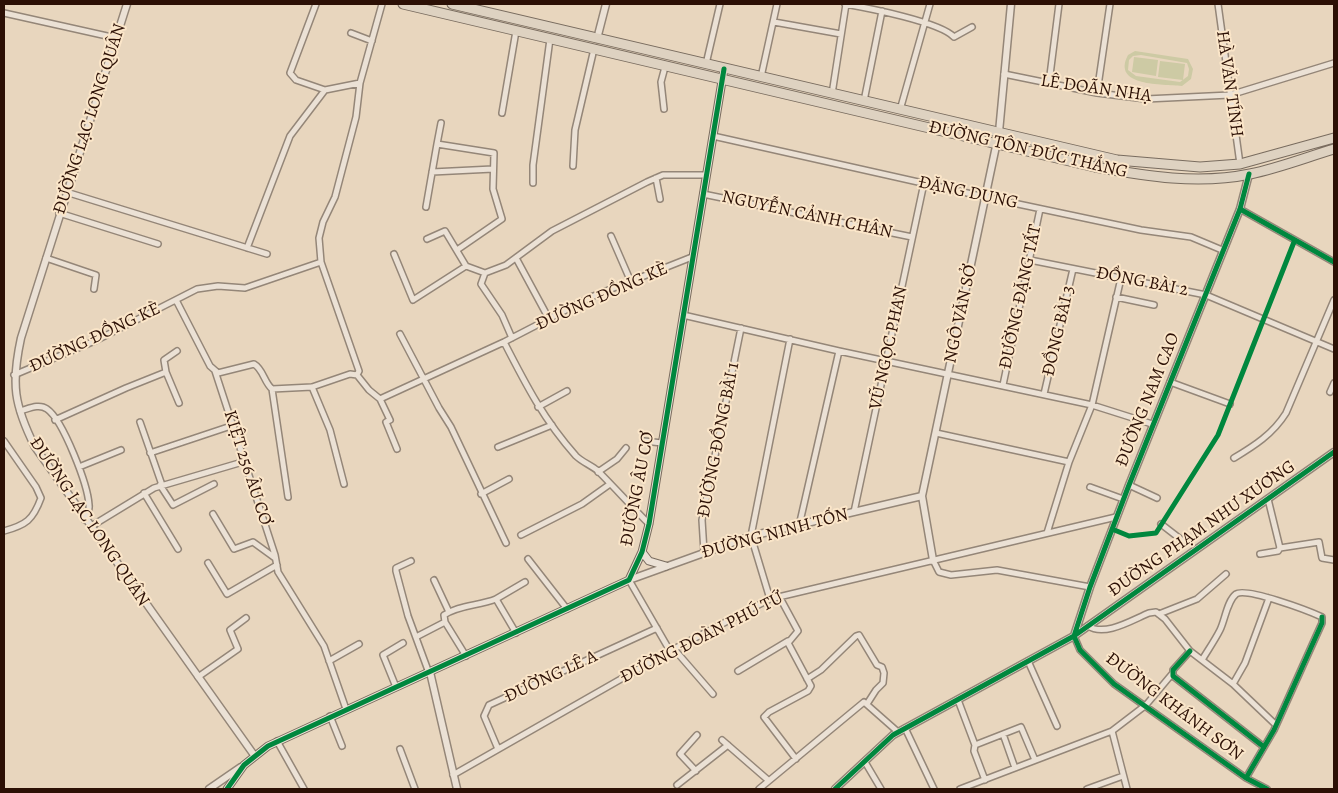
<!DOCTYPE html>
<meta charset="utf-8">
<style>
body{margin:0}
#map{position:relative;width:1338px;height:793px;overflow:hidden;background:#e8d6be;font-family:Alegreya,serif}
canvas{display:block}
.frame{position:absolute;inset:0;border:5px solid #2c1005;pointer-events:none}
</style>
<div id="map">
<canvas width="1338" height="793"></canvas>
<div class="frame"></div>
</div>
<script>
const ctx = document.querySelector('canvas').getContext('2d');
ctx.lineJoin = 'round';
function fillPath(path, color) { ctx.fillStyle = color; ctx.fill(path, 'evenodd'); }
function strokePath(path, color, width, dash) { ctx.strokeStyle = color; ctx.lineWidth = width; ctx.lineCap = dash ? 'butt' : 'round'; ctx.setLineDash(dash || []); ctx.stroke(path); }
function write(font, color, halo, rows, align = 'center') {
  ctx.font = font + ' Alegreya,serif'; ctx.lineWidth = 4; ctx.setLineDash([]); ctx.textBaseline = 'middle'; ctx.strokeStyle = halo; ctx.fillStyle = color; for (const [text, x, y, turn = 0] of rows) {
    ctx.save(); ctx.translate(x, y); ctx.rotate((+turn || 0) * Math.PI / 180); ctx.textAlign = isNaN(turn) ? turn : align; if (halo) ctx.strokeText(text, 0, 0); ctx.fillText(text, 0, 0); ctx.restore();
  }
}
const green = new Path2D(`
 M1135,51L1188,59L1193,69L1191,79L1182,86C1163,84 1111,87 1128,55ZM1141,55L1187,63L1189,69L1188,76L1180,82L1136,76L1128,70L1129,60L1133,56Z
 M1134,57L1158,60L1156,76L1132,72Z
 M1160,61L1185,64L1183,80L1158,77Z`);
const minor = new Path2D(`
 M316,4L290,73L296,80L325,90
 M845,4C868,8 940,22 954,37L972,27
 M1218,4L1240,164
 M4,13L116,38
 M774,22L841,34
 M351,33L372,41
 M706,64L720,4
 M1004,74L1097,93L1146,99L1230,95L1334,63
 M761,77L777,4
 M1049,83L1059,4
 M1097,93L1110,4
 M832,94L846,4
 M864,101L882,11
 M664,109L661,82L665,67
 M900,110L930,4
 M502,113L516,31
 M713,136L985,197L1141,230L1191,237L1222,250
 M437,144L441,123
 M573,166L575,130L594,49
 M432,172L493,169
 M656,178L660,199
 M533,183V165L550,39
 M66,192L267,254
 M703,194L912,237
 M426,207L437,144L494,153L493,189L502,219L457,250
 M1240,209L1334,262
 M59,213L158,244
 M611,236L631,282
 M427,239L445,231L466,266L485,273
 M247,248L290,136L325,90L360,83
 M394,254L413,300L466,266
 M46,258L96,275L94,289
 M516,258L549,319
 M1030,260L1206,295L1334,349
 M485,273L506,265L552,231L647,182L663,175H706
 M485,273L481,284L502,315L512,338
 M1116,297L1154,305
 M176,300L210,366L218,373L254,364C263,369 264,382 272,389L312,387L350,374L357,375L369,390L380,399L504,342L591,297L692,257
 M683,315L839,351L1092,405L1152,424
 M400,334L439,408L451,427L506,543
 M504,342C526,385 544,420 576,456C582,462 591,465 598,471C615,488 632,507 649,524
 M215,371L275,555L278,572L324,646L346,709
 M166,372L164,360L177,351
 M14,375L97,340L197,289L218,286L245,288L321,262
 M357,375L359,371L321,262L319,238L323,222L335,197L356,117L360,83L382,4
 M1170,382L1230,404
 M1003,385L1040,209
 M312,387L330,430L344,484
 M272,389L288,497
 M1330,392L1334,383
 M1044,394L1073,269
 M380,399L390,420L386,422L397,449
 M538,407L567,391
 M20,411C28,409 39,403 47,409C63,420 88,485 89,505C90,509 87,515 85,520
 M55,420L126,388L166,372L179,403
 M140,422L162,485
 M936,433L1069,462
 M4,441L36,487L41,498C33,520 26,525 4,531
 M644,441L662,443
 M498,447L552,425
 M150,453L234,425
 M1234,458C1254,446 1273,434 1286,413L1334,300
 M79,467L121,450
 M598,472L617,459L626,448
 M160,485L173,505L214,484
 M1129,485L1157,498
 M1090,487L1123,499
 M144,493L178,549
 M481,494L509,479
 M1268,499L1280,548
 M854,512L924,183
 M213,514L234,549L253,542L275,558
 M1161,524L1183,541
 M799,526L839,351
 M90,527L154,488L246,461
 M1047,533L1069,462L1092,405L1121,278
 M521,535L582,504L610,484
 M704,552L702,520L741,328
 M1260,554L1278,551L1280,548L1319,542L1322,558L1334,560
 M528,559L567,609
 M933,560L939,572L951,575L997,570L1090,587
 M411,561L396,568V571L408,616L429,673
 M208,563L227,594L277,565
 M434,580L449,612
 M629,580L670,651
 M779,596L798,631L788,643L811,686L808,691L769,712L764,717L796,759
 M496,599L525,582
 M770,599L751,536L790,339
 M1159,614L1197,599L1226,574
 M1088,626C1105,637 1132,620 1149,613L1156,612L1165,619L1190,651L1233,684L1276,725
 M1074,636L1080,650L1114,684L1246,778L1267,789
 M416,637L445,622
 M674,649L713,694
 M1190,651L1173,670V676L1264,747
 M466,656L445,622L444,615C459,605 478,606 496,599L516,633
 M1202,660C1208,650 1215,640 1220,630C1225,620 1227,601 1236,594C1246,587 1309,611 1322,617V623L1274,730L1246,778
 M329,661L359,644
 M1028,661L1057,726
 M738,671L788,641
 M198,677L238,649L230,630L246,618
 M807,679L821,670L856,636L859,635L877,665L882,667L884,673L883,683L876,690L867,704
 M1233,684L1245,663L1269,598
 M396,687L383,655L403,643
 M958,700L975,745
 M330,716L342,746
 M905,728L934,789
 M1112,731L1127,789
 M1003,734L1015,768
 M722,740L768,780
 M277,741L304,789
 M400,749L415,789
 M498,749L484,716L489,705L657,628
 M865,762L881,789
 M696,771L680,754L697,735
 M453,775L670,651L770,599L1116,517
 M985,780L974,751L975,745L1021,727L1035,760
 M677,785L728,745
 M759,789L864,702L898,732
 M960,789L1112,731L1146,705L1172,674
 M1087,789L1123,776`);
const tertiary = new Path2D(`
 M127,4L21,338C11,384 14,405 35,447L254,755
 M597,39L606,4
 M933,560L922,496L999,132L1011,4
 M629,580L751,536L922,496
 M1074,636L1090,587L1129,485L1240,209L1249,174
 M430,672L457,789
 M209,789L241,767
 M835,789L893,735L1074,636L1334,452`);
const secondary = new Path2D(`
 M642,552L649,561L666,566
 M227,789L244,765L268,746L629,580L642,552L649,524L724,69`);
const trunk = new Path2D(`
 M403,4L1095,167C1146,176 1198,185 1250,174C1279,168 1307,157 1334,149
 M452,4L1117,160L1200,167L1240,164L1334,138`);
const cycleway = new Path2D(`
 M1240,209L1334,262
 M1112,529L1129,536L1156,533L1218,435L1294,242
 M1074,636L1090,587L1129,485L1240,209L1249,174
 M1074,636L1080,650L1114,684L1246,778L1267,789
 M1190,651L1173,670V676L1264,747
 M1246,778L1274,730L1322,623V617
 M227,789L244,765L268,746L629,580L642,552L649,524L724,69
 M835,789L893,735L1074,636L1334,452`);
const streetNames = [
 ["HÀ VĂN TÍNH",1229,84,82],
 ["LÊ DOÃN NHẠ",1096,89,8],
 ["ĐƯỜNG LẠC LONG QUÂN",90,119,-72],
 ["ĐƯỜNG TÔN ĐỨC THẮNG",1028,150,13],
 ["ĐẶNG DUNG",968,193,12],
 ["NGUYỄN CẢNH CHÂN",807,215,12],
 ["ĐỒNG BÀI 2",1142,282,11],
 ["ĐƯỜNG ĐỒNG KÈ",602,297,-24],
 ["ĐƯỜNG ĐẶNG TẤT",1021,297,-78],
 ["NGÔ VĂN SỞ",961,314,-78],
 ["ĐỒNG BÀI 3",1059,331,-77],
 ["ĐƯỜNG ĐỒNG KÈ",95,338,-25],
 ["VŨ NGỌC PHAN",889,348,-78],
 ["ĐƯỜNG NAM CAO",1148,400,-68],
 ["ĐƯỜNG ĐỒNG BÀI 1",719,440,-79],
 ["KIỆT 256 ÂU CƠ",247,468,72],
 ["ĐƯỜNG ÂU CƠ",638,489,-79],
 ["ĐƯỜNG LẠC LONG QUÂN",89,522,56],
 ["ĐƯỜNG PHẠM NHƯ XƯƠNG",1202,529,-35],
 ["ĐƯỜNG NINH TỐN",775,534,-15],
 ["ĐƯỜNG ĐOÀN PHÚ TỨ",702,638,-27],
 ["ĐƯỜNG LÊ A",551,677,-25],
 ["ĐƯỜNG KHÁNH SƠN",1174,707,37]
];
fillPath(green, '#cdcaa4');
strokePath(minor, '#948678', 8);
strokePath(tertiary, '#948678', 9);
strokePath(secondary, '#796c5f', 9);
strokePath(trunk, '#796c5f', 11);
strokePath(minor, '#ebe1d5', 5);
strokePath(tertiary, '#ebe1d5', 6);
strokePath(secondary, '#ebe1d5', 7);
strokePath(trunk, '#ded2c1', 9);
strokePath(cycleway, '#00873e', 5);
write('18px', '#2c1005', '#fbe6c9', streetNames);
</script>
